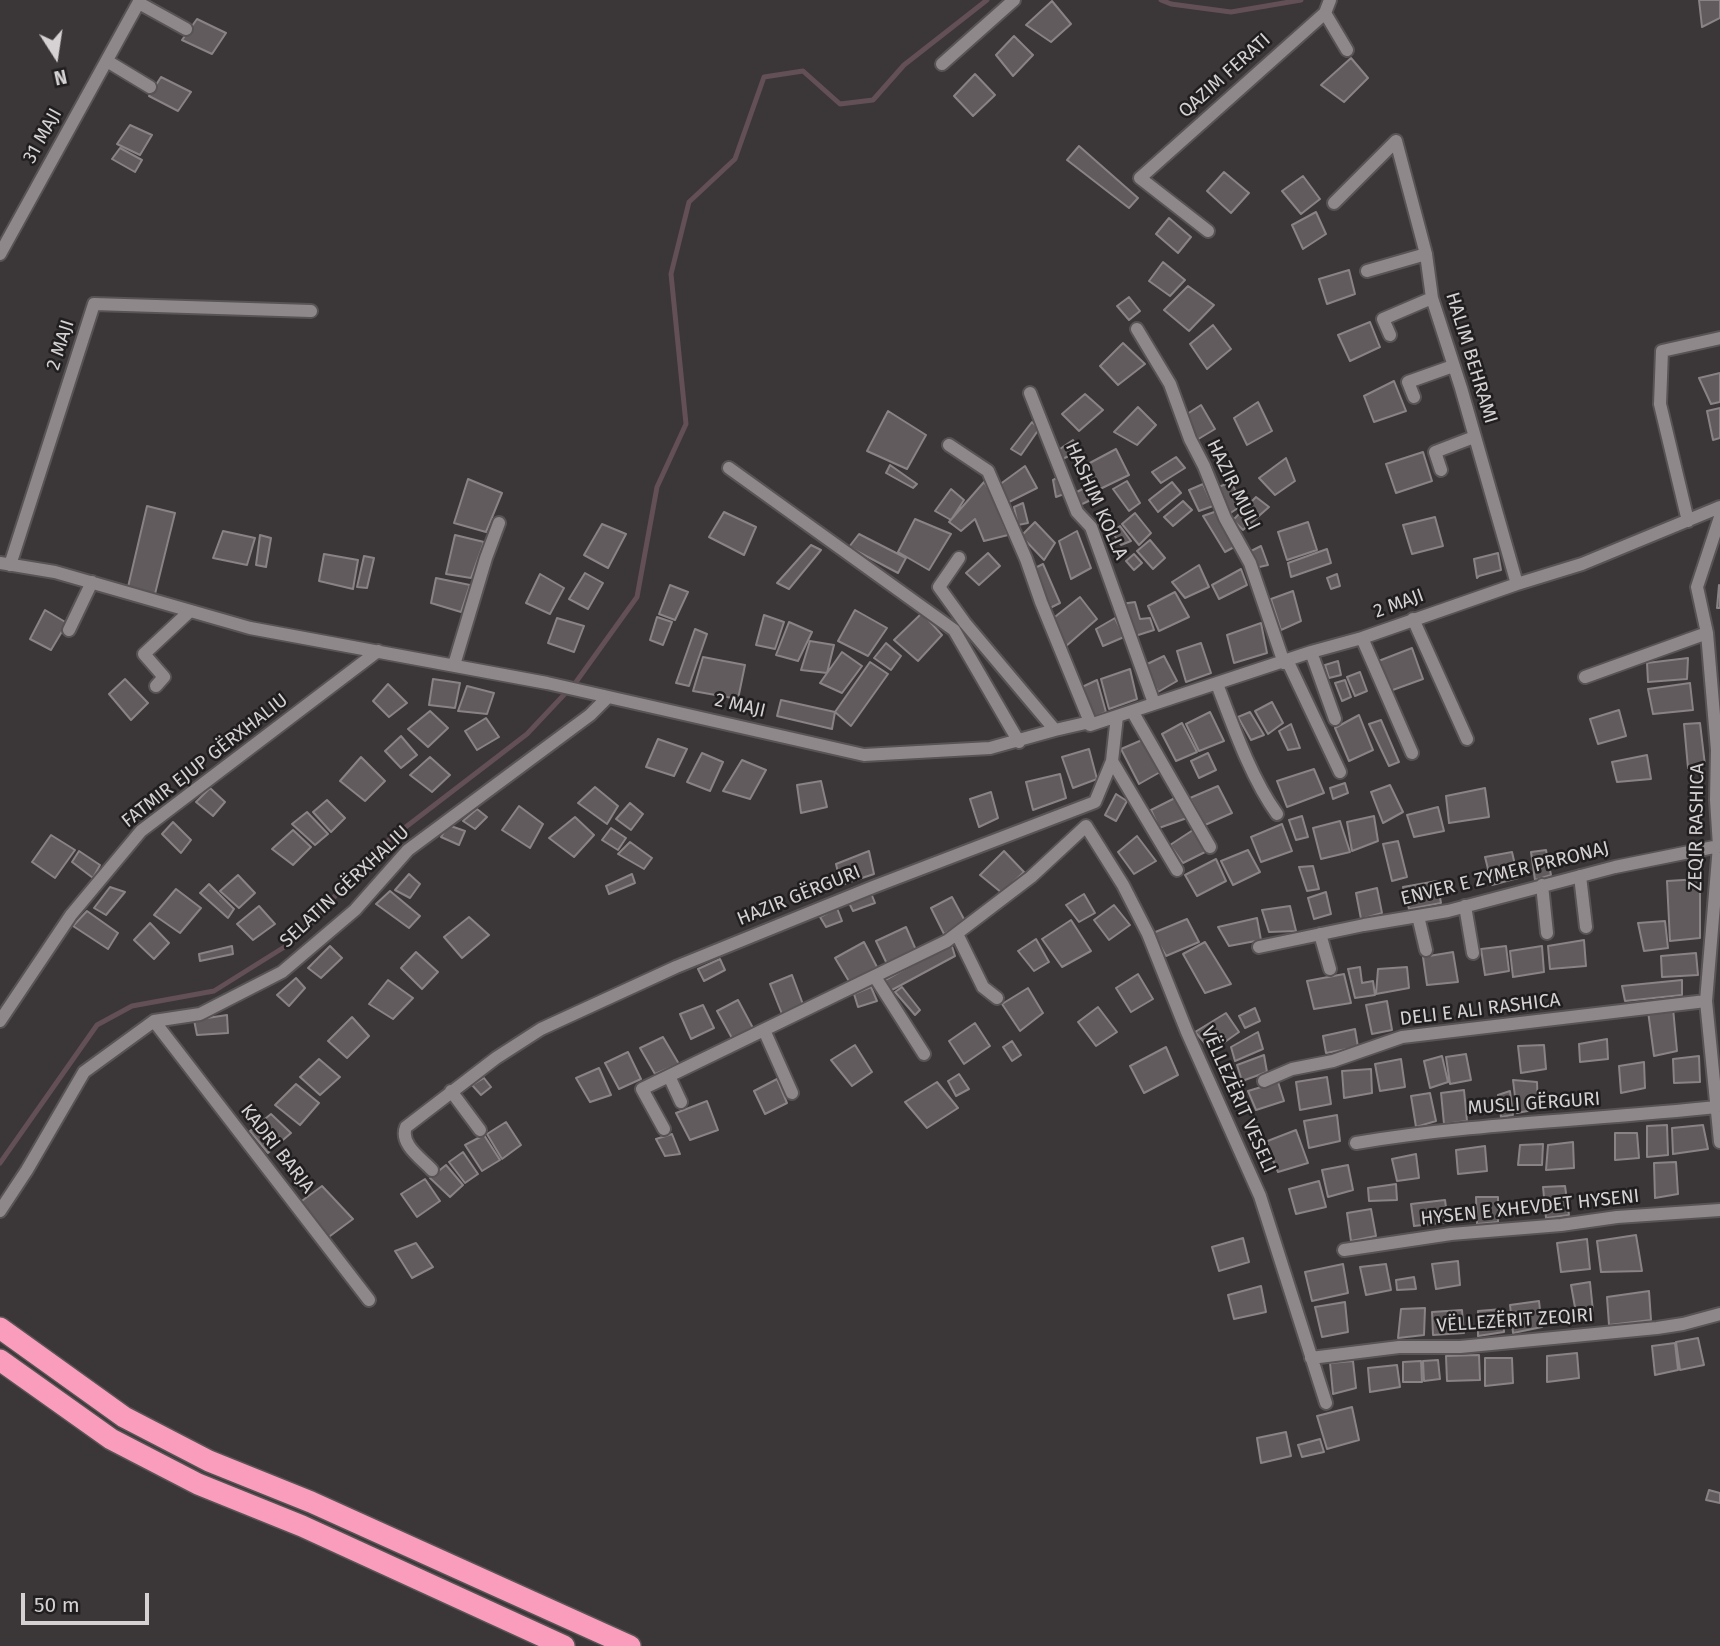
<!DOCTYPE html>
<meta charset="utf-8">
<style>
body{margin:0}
#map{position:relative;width:1720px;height:1646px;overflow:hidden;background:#3b3637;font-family:"Fira Sans",sans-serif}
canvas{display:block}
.north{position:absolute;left:21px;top:21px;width:70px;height:70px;-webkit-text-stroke:5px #201e1f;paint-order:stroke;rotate:168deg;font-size:19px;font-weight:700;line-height:28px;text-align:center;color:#d6d2d3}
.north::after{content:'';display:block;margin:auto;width:24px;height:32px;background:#d6d2d3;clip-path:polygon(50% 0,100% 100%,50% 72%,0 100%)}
.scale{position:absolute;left:21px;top:1593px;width:128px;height:32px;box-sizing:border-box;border:4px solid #d6d2d3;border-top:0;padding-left:9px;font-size:21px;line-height:24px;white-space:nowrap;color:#d6d2d3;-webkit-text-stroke:5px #201e1f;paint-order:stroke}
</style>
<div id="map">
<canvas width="1720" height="1646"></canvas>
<div class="north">N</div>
<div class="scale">50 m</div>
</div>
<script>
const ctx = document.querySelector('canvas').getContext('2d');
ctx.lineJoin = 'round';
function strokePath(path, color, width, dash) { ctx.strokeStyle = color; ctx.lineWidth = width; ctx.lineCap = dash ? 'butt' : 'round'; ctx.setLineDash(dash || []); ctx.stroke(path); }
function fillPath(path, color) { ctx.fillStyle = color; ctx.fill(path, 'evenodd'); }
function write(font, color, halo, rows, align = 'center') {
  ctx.font = font + ' "Fira Sans",sans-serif'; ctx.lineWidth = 5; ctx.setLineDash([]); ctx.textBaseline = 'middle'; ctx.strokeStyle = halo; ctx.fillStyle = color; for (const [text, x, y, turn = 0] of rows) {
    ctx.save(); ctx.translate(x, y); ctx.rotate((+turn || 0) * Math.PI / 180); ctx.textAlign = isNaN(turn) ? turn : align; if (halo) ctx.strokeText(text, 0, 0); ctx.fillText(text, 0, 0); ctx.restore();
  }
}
const stream = new Path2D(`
 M1161,0L1171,4L1231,12L1301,0
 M0,1163L97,1025L132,1006L214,991L294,941L381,846L527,734L576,682L637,597L657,487L686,424L671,274L689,202L735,159L764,77L803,71L840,104L873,100L904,65L987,0`);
const building = new Path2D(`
 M1699,0H1720V18L1702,27Z
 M1052,1L1071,24L1051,42L1026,25Z
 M197,19L226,33L212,54L182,40Z
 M1014,36L1033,55L1013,76L996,55Z
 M1351,58L1368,78L1344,102L1321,85Z
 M975,74L995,95L973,116L954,96Z
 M161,77L191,92L178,111L149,96Z
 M130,125L152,135L140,155L117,144Z
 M1079,146L1138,198L1129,208L1067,160Z
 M120,148L142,160L135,172L112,159Z
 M1224,172L1249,193L1231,213L1207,191Z
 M1303,176L1320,199L1301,214L1282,191Z
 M1316,212L1326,234L1303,249L1292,225Z
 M1169,218L1191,237L1178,253L1156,234Z
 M1163,262L1185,280L1170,296L1149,281Z
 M1349,270L1355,294L1327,304L1319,279Z
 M1188,286L1214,305L1189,331L1164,310Z
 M1129,297L1140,311L1129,320L1117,306Z
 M1370,322L1380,347L1350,361L1338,335Z
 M1213,325L1231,349L1207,369L1190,344Z
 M1123,343L1145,364L1118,385L1100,366Z
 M1720,373V402L1711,404L1699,378Z
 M1394,381L1406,411L1374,422L1364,396Z
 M1085,394L1103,410L1079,431L1062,414Z
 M1258,402L1272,431L1247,445L1234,418Z
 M1201,405L1215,429L1195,441L1184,416Z
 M1138,407L1156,425L1137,445L1114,432Z
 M1720,408V438L1713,440L1707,411Z
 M888,411L926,435L907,469L867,451Z
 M1032,422L1039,429L1021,455L1011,449Z
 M1073,440L1078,452L1060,460L1057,451Z
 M1116,449L1129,475L1098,490L1086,465Z
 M1423,452L1432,481L1396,493L1386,464Z
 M1176,457L1185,468L1161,483L1152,472Z
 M1286,458L1295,481L1275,495L1259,478Z
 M890,465L917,484L913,488L886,473Z
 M1025,466L1037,488L1007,503L999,485Z
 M1059,477L1064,494L1056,497L1053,480Z
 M468,479L502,493L486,532L454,523Z
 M1127,481L1140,503L1129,511L1113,489Z
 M984,482L990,491L1008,535L984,541L975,519L961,531L949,522Z
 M1172,482L1181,493L1158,512L1149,500Z
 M1232,482L1241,506L1229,514L1218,487Z
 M1203,484L1213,506L1199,511L1189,490Z
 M1090,485L1095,498L1078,506L1073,494Z
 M951,489L964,500L951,520L935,511Z
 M1256,497L1269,507L1243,530L1233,520Z
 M1183,501L1192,510L1173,526L1164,517Z
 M1023,503L1028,523L1018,525L1014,507Z
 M147,506L175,513L155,594L128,587Z
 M1217,511L1236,546L1225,552L1203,516Z
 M724,512L756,527L744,555L709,537Z
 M1135,513L1151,533L1139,545L1122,524Z
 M1435,517L1443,546L1412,554L1403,525Z
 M915,519L951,534L929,570L898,552Z
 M1035,522L1055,543L1044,560L1021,536Z
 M1308,522L1317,550L1287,560L1278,532Z
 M602,524L626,534L608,568L584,555Z
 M1120,526L1131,541L1121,545L1112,532Z
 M223,531L255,538L247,565L213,558Z
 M1077,531L1091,568L1071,579L1059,541Z
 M859,534L906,558L898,573L849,547Z
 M260,535L271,538L266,567L256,565Z
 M455,535L484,542L471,578L446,574Z
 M1150,540L1165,558L1153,569L1137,551Z
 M811,545L821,550L789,589L777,583Z
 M1261,546L1268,565L1255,568L1249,552Z
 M1327,549L1331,563L1291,577L1288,563Z
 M988,553L1000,566L979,585L966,573Z
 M1498,553L1501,570L1479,576L1477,578L1474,559Z
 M324,554L358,560L353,589L319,581Z
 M1134,554L1142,563L1134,570L1126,561Z
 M364,556L374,558L367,588L357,587Z
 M1043,564L1060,603L1048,609L1033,569Z
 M1199,565L1209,587L1185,598L1172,582Z
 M1241,569L1247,585L1219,599L1212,585Z
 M585,573L603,583L588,609L569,599Z
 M540,574L564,588L550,614L526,603Z
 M1337,574L1340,586L1331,589L1327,578Z
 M436,578L470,585L461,612L431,603Z
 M670,585L688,592L675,620L659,614Z
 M1719,585L1720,586V608H1717Z
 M1293,591L1301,621L1281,630L1271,599Z
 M1175,592L1189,617L1159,631L1148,606Z
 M1080,597L1097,619L1065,647L1051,620Z
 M1135,602L1140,619L1150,618L1154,630L1135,636L1121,604Z
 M45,610L67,623L51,650L30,639Z
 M855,610L887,628L868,656L838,641Z
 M922,613L942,635L918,661L894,640Z
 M764,615L784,622L775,649L756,645Z
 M657,617L672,622L663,645L650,640Z
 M557,618L584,626L574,652L548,643Z
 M1115,618L1124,637L1103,646L1096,629Z
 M789,622L812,632L798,661L776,655Z
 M1261,623L1267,653L1234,663L1227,635Z
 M695,629L707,634L689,686L676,683Z
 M810,641L834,645L827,673L801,670Z
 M886,643L901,656L891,670L874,658Z
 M1201,643L1211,673L1186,682L1177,651Z
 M1412,648L1423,679L1390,691L1376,662Z
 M842,652L862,666L842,693L820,683Z
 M1164,656L1177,681L1158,692L1145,665Z
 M703,657L745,665L738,699L693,691Z
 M1688,658L1687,679L1648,682L1647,663Z
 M1338,661L1341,675L1329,678L1325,665Z
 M870,662L888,674L851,726L835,712Z
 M1130,669L1137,699L1109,709L1101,679Z
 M1360,672L1367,691L1355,696L1347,677Z
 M125,679L148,703L131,720L109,694Z
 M433,679L460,683L455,708L429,705Z
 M1097,680L1106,712L1092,718L1082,687Z
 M1345,680L1351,697L1342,701L1335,683Z
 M1690,683L1693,710L1653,714L1648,689Z
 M388,684L407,703L389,717L373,701Z
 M467,686L494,693L487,714L458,711Z
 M781,700L835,712L832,729L777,716Z
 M1272,702L1283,723L1268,734L1255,711Z
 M1619,710L1626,736L1598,744L1590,719Z
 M430,711L448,728L428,747L408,729Z
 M1210,712L1224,741L1199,751L1186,724Z
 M1250,712L1264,735L1251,740L1238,717Z
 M1359,715L1373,750L1349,761L1335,728Z
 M486,718L499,737L477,750L465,731Z
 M1381,720L1399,762L1389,766L1369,724Z
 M1182,723L1197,752L1176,761L1162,734Z
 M1700,723L1705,765L1688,768L1684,724Z
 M1291,724L1300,748L1288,750L1279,731Z
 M401,736L417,755L401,768L385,751Z
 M658,739L687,749L674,776L646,767Z
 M1142,740L1162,771L1139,784L1121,749Z
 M1089,749L1097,779L1073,788L1062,757Z
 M702,753L723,762L710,791L687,782Z
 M1208,753L1216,770L1199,778L1191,761Z
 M1647,755L1651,779L1617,782L1612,762Z
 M361,757L385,781L365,801L340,781Z
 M430,757L450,775L432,792L410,775Z
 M742,760L766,770L750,799L723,791Z
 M1314,769L1324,793L1287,807L1277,781Z
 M1060,774L1066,798L1033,810L1026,782Z
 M821,781L827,807L801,813L797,785Z
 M1345,783L1348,793L1333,799L1330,788Z
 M1390,785L1403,812L1383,823L1371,792Z
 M1218,786L1232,813L1205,825L1190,798Z
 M595,787L618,806L607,824L578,803Z
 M210,788L225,802L213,816L196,802Z
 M1485,788L1489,817L1449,823L1446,796Z
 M991,792L998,818L979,827L970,799Z
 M1116,794L1127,801L1116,821L1105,815Z
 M1175,798L1187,818L1159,828L1151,810Z
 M327,800L345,818L331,832L313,812Z
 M630,803L643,814L631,830L616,819Z
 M519,806L543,824L530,848L502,830Z
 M1438,807L1444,831L1414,837L1407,815Z
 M477,809L487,817L475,829L463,821Z
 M307,812L328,834L315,845L292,824Z
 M1302,816L1308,837L1296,840L1289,820Z
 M1374,816L1378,841L1352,851L1347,822Z
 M575,817L594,835L574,857L549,838Z
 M1340,821L1350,852L1321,859L1313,828Z
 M173,822L191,840L181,853L162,834Z
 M1282,824L1292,851L1261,862L1251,837Z
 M448,825L465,831L459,845L441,837Z
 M611,828L626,838L618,850L602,840Z
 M293,830L311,847L293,865L272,849Z
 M1193,830L1207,851L1183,863L1170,845Z
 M51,835L75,850L55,878L32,862Z
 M1137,836L1156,861L1134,874L1118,852Z
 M1398,841L1407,877L1392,881L1383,844Z
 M630,842L652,858L644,869L618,854Z
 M1248,850L1260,872L1233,885L1221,861Z
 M1546,850L1551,875L1535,880L1531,852Z
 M79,851L100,865L93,878L72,862Z
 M869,851L874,874L841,885L836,864Z
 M1004,851L1024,872L1002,893L980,875Z
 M1512,852L1518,878L1492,885L1485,857Z
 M1216,859L1226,881L1197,896L1185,875Z
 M1313,866L1319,889L1307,891L1299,867Z
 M409,874L420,884L410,898L395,890Z
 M632,874L635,883L609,894L606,886Z
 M238,875L255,893L239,908L220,891Z
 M1700,879V938L1670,941L1667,881Z
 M1437,881L1441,903L1409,909L1403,887Z
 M209,884L234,909L228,918L200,893Z
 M110,887L125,892L106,915L94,908Z
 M1377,888L1382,913L1361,919L1356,893Z
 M176,889L201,908L180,933L154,915Z
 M390,891L420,916L409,928L376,904Z
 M1326,892L1331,914L1314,919L1308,898Z
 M871,893L875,903L853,911L848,901Z
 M1084,894L1095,913L1079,922L1066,905Z
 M952,897L965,921L944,934L931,908Z
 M1114,905L1130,925L1109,940L1094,920Z
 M259,906L275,924L253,940L237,924Z
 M1290,906L1296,931L1269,932L1262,910Z
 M837,908L842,921L826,927L820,917Z
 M87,911L118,933L108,949L73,926Z
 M469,917L489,935L462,958L444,937Z
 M1257,918L1261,940L1229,946L1218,927Z
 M1187,919L1199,942L1166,956L1153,933Z
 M1071,920L1091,951L1062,967L1042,939Z
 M1665,921L1668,948L1644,951L1638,923Z
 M150,923L169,943L154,959L134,940Z
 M906,927L916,950L887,964L876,941Z
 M1036,939L1049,962L1034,971L1018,951Z
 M1584,940L1586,966L1550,969L1548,946Z
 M864,942L877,967L850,983L835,958Z
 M1205,942L1231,984L1205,993L1183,954Z
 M951,943L955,956L890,991L884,981Z
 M232,946L233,954L200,961L199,954Z
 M330,946L342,958L321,978L308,968Z
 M1506,946L1509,971L1485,975L1481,949Z
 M1542,946L1544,972L1513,977L1510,951Z
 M416,952L438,972L422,989L401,968Z
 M1453,952L1458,982L1427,985L1423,957Z
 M1696,953L1698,975L1662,977L1661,956Z
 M720,959L725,970L704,981L698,969Z
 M1360,967L1362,983L1373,981L1375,995L1355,998L1348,969Z
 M1407,967L1409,988L1376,994L1378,969Z
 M1138,974L1153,999L1131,1012L1116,988Z
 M1344,974L1351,1003L1314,1009L1307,981Z
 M792,975L804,1007L782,1014L770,984Z
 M296,978L305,988L289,1006L277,995Z
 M388,980L413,998L393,1019L369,1004Z
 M1682,980V995L1625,1001L1622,986Z
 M871,987L877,1001L858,1007L854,994Z
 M902,987L920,1010L915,1015L895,992Z
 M1028,988L1043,1013L1020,1031L1002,1004Z
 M738,1000L753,1028L733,1040L717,1011Z
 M1387,1001L1392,1030L1372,1034L1366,1005Z
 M703,1005L714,1028L691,1039L680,1014Z
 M1098,1007L1117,1032L1096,1046L1078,1022Z
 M1255,1008L1260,1021L1245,1028L1239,1016Z
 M1673,1008L1677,1051L1654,1056L1648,1011Z
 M1226,1013L1239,1032L1212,1051L1195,1032Z
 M227,1015L228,1033L197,1035L194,1020Z
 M352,1017L369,1036L347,1058L328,1041Z
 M975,1023L990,1046L964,1064L949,1041Z
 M1355,1029L1358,1047L1326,1053L1323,1036Z
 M1258,1032L1263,1049L1235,1061L1231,1047Z
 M663,1037L679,1064L655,1074L640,1048Z
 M1607,1039L1608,1059L1580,1062L1579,1044Z
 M1012,1041L1021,1055L1012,1061L1003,1047Z
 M855,1045L872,1072L852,1086L831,1060Z
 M1544,1045L1546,1069L1521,1073L1518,1046Z
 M1166,1047L1178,1075L1144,1093L1130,1066Z
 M628,1052L641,1079L619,1089L605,1063Z
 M1466,1054L1471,1080L1450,1084L1446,1057Z
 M1264,1055L1267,1072L1242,1081L1237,1065Z
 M1442,1056L1448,1082L1430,1088L1424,1061Z
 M1699,1056L1700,1082L1674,1083L1673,1059Z
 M319,1059L340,1077L320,1095L300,1077Z
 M1401,1059L1405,1087L1380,1091L1375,1064Z
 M1644,1062L1645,1088L1621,1093L1619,1066Z
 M599,1068L611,1095L590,1102L576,1078Z
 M1371,1069L1372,1093L1344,1098L1342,1071Z
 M959,1074L969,1089L956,1096L948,1081Z
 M1327,1077L1331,1104L1300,1110L1296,1082Z
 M484,1078L491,1087L481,1095L472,1085Z
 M777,1079L787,1103L765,1114L754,1091Z
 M1513,1080L1537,1082L1538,1109L1517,1113Z
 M937,1082L958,1108L927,1128L905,1102Z
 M1278,1082L1284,1101L1256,1110L1248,1091Z
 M296,1084L319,1103L300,1125L275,1105Z
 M1464,1090L1467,1121L1444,1124L1441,1093Z
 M1510,1091L1513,1115L1501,1117L1498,1095Z
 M1430,1093L1436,1121L1416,1127L1411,1096Z
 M707,1101L718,1130L690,1140L676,1113Z
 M271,1114L291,1133L268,1153L250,1131Z
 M1337,1115L1340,1141L1309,1148L1304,1121Z
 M506,1122L521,1145L502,1159L487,1134Z
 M1667,1125L1668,1155L1647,1157V1126Z
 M1703,1125L1708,1149L1673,1154L1672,1128Z
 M1296,1130L1308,1163L1278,1172L1265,1142Z
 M1615,1133H1637L1639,1158L1615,1160Z
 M672,1134L680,1154L665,1156L656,1139Z
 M484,1135L500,1160L482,1171L465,1145Z
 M1573,1142L1574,1168L1546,1170L1548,1145Z
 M1543,1144L1542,1165H1518L1520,1145Z
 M1485,1146L1487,1171L1458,1174L1456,1150Z
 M463,1152L478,1174L465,1183L449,1162Z
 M1416,1154L1419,1178L1397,1181L1392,1159Z
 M1676,1162L1678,1194L1655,1198L1654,1163Z
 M446,1165L463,1185L450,1197L430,1178Z
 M1348,1165L1353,1190L1328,1197L1322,1170Z
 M425,1179L440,1201L417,1217L401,1194Z
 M1319,1181L1326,1207L1296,1214L1289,1189Z
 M1396,1184L1397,1200L1369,1201L1368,1188Z
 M322,1186L353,1219L326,1239L295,1206Z
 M1565,1186L1569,1215L1546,1218L1543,1187Z
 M1476,1197H1498V1222L1477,1224Z
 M1445,1200L1448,1222L1414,1226L1411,1204Z
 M1371,1209L1376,1236L1351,1241L1347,1213Z
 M1636,1235L1642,1271L1601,1272L1597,1241Z
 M1243,1238L1249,1262L1219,1271L1212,1247Z
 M1587,1239L1590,1269L1561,1272L1557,1243Z
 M416,1243L433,1267L412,1278L395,1251Z
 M1458,1261L1460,1285L1436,1289L1432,1264Z
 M1343,1264L1348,1293L1312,1301L1305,1272Z
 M1386,1264L1391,1290L1366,1295L1360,1267Z
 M1414,1277L1416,1289L1397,1290L1396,1280Z
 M1590,1282L1593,1311L1576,1313L1571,1285Z
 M1261,1286L1266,1312L1234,1319L1228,1295Z
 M1649,1291L1651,1320L1609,1325L1607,1297Z
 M1539,1301L1542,1327L1513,1333L1510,1305Z
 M1345,1302L1348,1332L1322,1337L1315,1307Z
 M1425,1308L1424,1335L1398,1338L1401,1309Z
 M1503,1309L1504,1332L1478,1336V1311Z
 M1462,1310L1464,1333L1433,1335L1432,1312Z
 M1698,1338L1704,1365L1680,1370L1676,1342Z
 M1675,1343L1678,1370L1655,1375L1652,1346Z
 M1577,1353L1579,1378L1547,1382V1356Z
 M1479,1355L1480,1380L1447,1381L1446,1356Z
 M1485,1358H1512L1513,1383L1485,1386Z
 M1438,1360L1440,1379L1424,1381L1423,1361Z
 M1353,1361L1356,1388L1333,1394L1330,1363Z
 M1421,1361L1422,1382H1403V1362Z
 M1397,1365L1400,1387L1370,1392L1368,1368Z
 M1352,1407L1359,1440L1327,1449L1317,1416Z
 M1286,1432L1291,1456L1261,1463L1257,1438Z
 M1320,1439L1324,1452L1302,1457L1298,1445Z
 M1709,1490L1720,1493V1503L1706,1500Z`);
const minor = new Path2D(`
 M139,3L186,29
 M1325,13L1347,50
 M107,61L150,87
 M942,64L1014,0
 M1396,141L1426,254L1432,298L1461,388L1517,584
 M1334,203L1396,141
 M1208,231L1140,178L1325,13L1330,0
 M0,254L140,0
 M1367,271L1426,254
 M1137,329L1170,384L1190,439L1204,466L1225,518L1250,563L1284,663
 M1390,335L1383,319L1432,298
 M1030,393L1077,512L1091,527L1154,703
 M1414,397L1408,382L1453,366
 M949,445L988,471L1026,559L1041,602L1090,722
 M729,468L954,630L1019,742
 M1441,470L1435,452L1474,437
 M1720,517L1697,587L1707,633L1717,750L1716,800L1719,846L1706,1001L1720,1142
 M1688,521L1660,404L1662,351L1720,338
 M959,558L939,587L965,623L1055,730
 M0,563L55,572L250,628L547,683L864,755L990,748L1055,730L1090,722V725L1311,652L1362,638L1517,584L1582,564L1720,507
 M10,565L94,304L311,311
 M1413,619L1467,739
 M69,630L92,582
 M1362,638L1412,753
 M1311,652L1335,719
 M1287,660L1340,772
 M454,665L486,558L499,523
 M1585,677L1707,633
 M1217,684C1233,726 1251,778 1277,814
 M156,686L164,677L144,654L190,611
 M1132,711L1210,847
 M1112,761L1177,870
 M1580,876L1586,927
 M1542,885L1547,933
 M1465,906L1473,953
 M1418,916L1426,950
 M957,934L983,987L997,998
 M1320,934L1330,969
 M1259,947L1364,925L1448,911L1615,867L1719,846
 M875,977L924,1054
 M0,1021L71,915L141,831L378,651
 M154,1021L369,1300
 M764,1030L792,1093
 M669,1076L681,1102
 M1264,1081L1292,1069L1333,1061L1402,1037L1706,1001
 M451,1091L480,1130
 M664,1129L642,1089L947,941L1031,877L1086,826L1123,885L1148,934L1187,1032L1260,1196L1326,1403
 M1356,1143C1475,1123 1596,1120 1716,1107
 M432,1170C422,1159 399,1144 406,1127L496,1058L541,1029L676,967L873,887L1095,802L1112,761L1117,716
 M0,1211L27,1170L84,1072L154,1021L200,1014L282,972L355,910L408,850L590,715L608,697
 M1344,1250L1451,1234L1561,1225L1617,1217L1720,1210
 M1311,1358L1399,1347H1460L1657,1328L1683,1324L1720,1314`);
const highway = new Path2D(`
 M0,1328L124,1417L209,1461L311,1502L630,1646
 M0,1360L111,1439L198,1484L302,1526L564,1646`);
const streetNames = [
 ["QAZIM FERATI",1225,76,-42],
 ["31 MAJI",43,136,-61],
 ["2 MAJI",61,345,-72],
 ["HALIM BEHRAMI",1471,358,73],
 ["HAZIR MULI",1233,485,64],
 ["HASHIM KOLLA",1096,501,66],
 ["2 MAJI",1399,604,-20],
 ["2 MAJI",740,706,13],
 ["FATMIR EJUP GËRXHALIU",205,761,-38],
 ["ZEQIR RASHICA",1697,827,-89],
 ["ENVER E ZYMER PRRONAJ",1505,874,-14],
 ["SELATIN GËRXHALIU",345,887,-43],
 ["HAZIR GËRGURI",799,896,-22],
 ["DELI E ALI RASHICA",1480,1010,-7],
 ["VËLLEZËRIT VESELI",1238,1100,66],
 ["MUSLI GËRGURI",1534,1104,-4],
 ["KADRI BARJA",277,1149,52],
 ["HYSEN E XHEVDET HYSENI",1530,1208,-6],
 ["VËLLEZËRIT ZEQIRI",1515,1321,-4]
];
strokePath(stream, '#634f56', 5);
fillPath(building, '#615b5d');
strokePath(building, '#8a8385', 2);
strokePath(minor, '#585354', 16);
strokePath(highway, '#585354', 24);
strokePath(minor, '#8f888a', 12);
strokePath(highway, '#fa9cbb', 21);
write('19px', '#d6d2d3', '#201e1f', streetNames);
</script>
